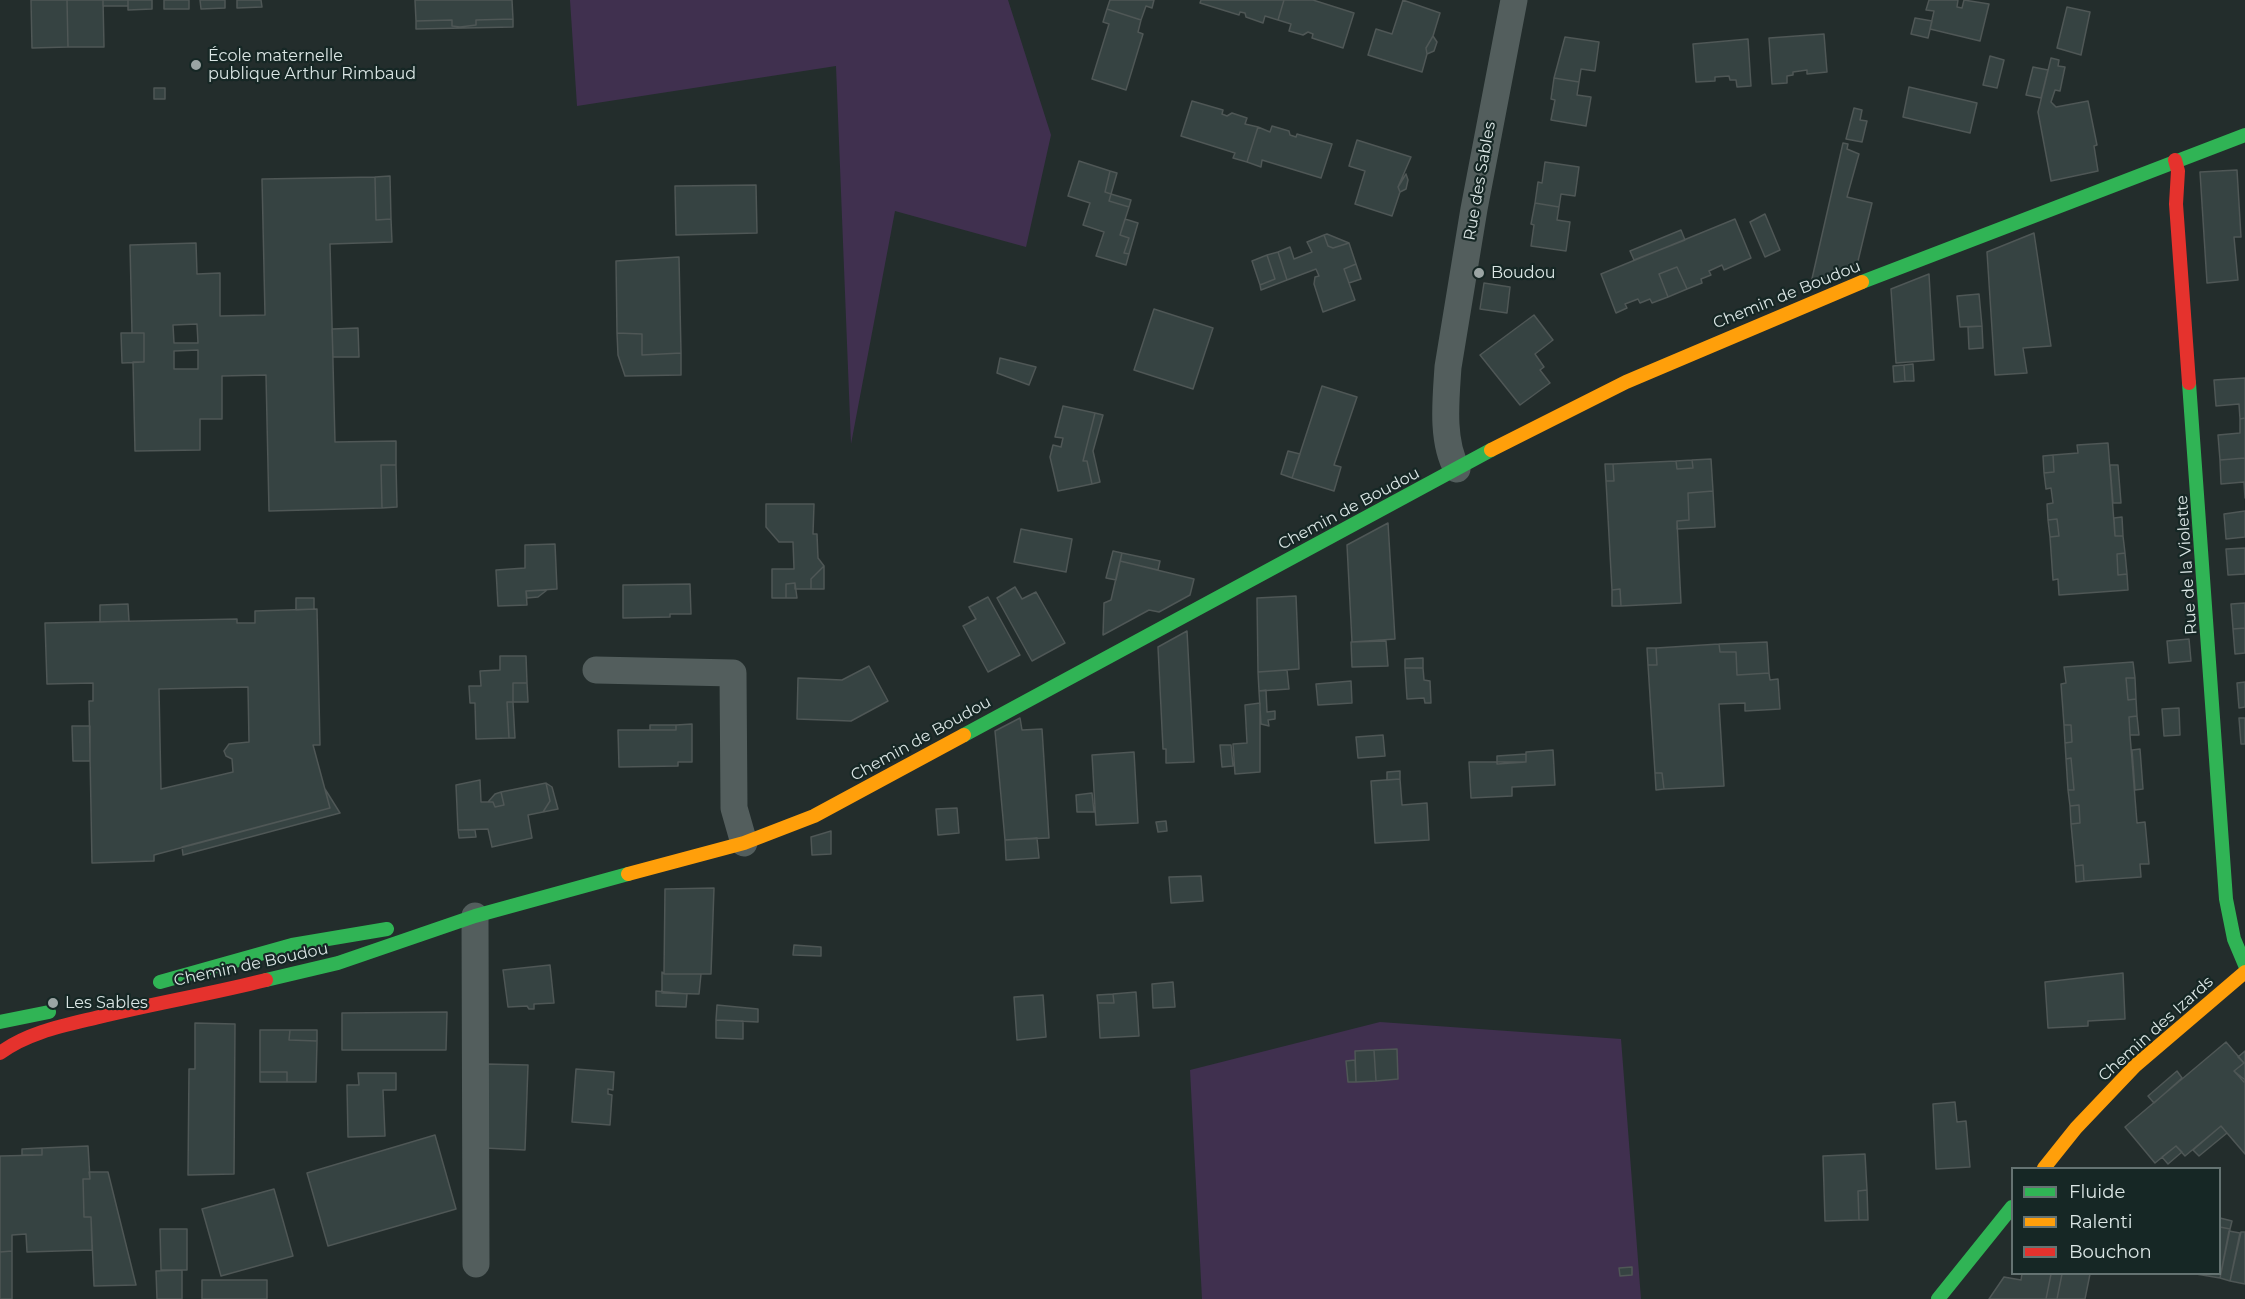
<!DOCTYPE html>
<meta charset="utf-8">
<style>
body{margin:0}
#map{position:relative;width:2245px;height:1299px;overflow:hidden;background:#232d2c;font-family:Montserrat,sans-serif}
canvas{display:block}
.legend{position:absolute;left:2011px;top:1167px;width:210px;height:108px;box-sizing:border-box;background:#162725;border:2px solid #657372;margin:0;padding:8px 10px;list-style:none;font-size:18px;color:#dbe6e5}
.legend li{display:flex;align-items:center;gap:12px;height:30px}
.legend b{width:30px;border:2px solid #657372}
</style>
<div id="map">
<canvas width="2245" height="1299"></canvas>
<ul class="legend">
<li><b style="height:8px;background:#30b455"></b>Fluide</li>
<li><b style="height:8px;background:#ff9f0a"></b>Ralenti</li>
<li><b style="height:8px;background:#e5322d"></b>Bouchon</li>
</ul>
</div>
<script>
const ctx = document.querySelector('canvas').getContext('2d');
ctx.lineJoin = 'round';
function fillPath(path, color) { ctx.fillStyle = color; ctx.fill(path, 'evenodd'); }
function strokePath(path, color, width, dash) { ctx.strokeStyle = color; ctx.lineWidth = width; ctx.lineCap = dash ? 'butt' : 'round'; ctx.setLineDash(dash || []); ctx.stroke(path); }
function write(font, color, halo, rows, align = 'center') {
  ctx.font = font + ' Montserrat,sans-serif'; ctx.lineWidth = 4.5; ctx.setLineDash([]); ctx.textBaseline = 'middle'; ctx.strokeStyle = halo; ctx.fillStyle = color; for (const [text, x, y, turn = 0] of rows) {
    ctx.save(); ctx.translate(x, y); ctx.rotate((+turn || 0) * Math.PI / 180); ctx.textAlign = isNaN(turn) ? turn : align; if (halo) ctx.strokeText(text, 0, 0); ctx.fillText(text, 0, 0); ctx.restore();
  }
}
const green = new Path2D(`
 M570,0H1008L1051,135L1026,247L895,211L851,444L836,66L577,106Z
 M1380,1022L1621,1039L1641,1299H1202L1190,1070Z`);
const building = new Path2D(`
 M31,0H67L68,47L32,48Z
 M67,0H103L104,47H68Z
 M103,0H128V6H103Z
 M128,0H152V9L128,10Z
 M164,0H189V9H164Z
 M200,0H225V8L201,9Z
 M237,0H261L262,7L237,8Z
 M415,0H512L513,19L476,20V25L460,27L452,26V20L416,21Z
 M1110,0H1154L1152,8L1146,6L1141,20L1107,9Z
 M1201,0H1284L1278,20L1265,16L1263,23L1246,17L1245,13L1240,12L1239,15L1200,3Z
 M1284,0H1313L1354,13L1343,48L1312,38L1313,34L1308,32L1303,35L1289,31L1291,24L1278,20Z
 M1403,0L1440,13L1433,36L1426,48L1427,54L1422,72L1368,55L1376,29L1392,34Z
 M1929,0H1958L1957,7L1962,8L1964,0L1989,4L1980,41L1930,29L1934,11L1926,10Z
 M2067,7L2090,12L2081,55L2057,48Z
 M1107,9L1141,20L1138,32L1143,34L1126,90L1092,79L1109,24L1103,22Z
 M1915,18L1932,21L1928,38L1911,34Z
 M513,19V27L416,29V21L452,20V26L460,27L476,25V20Z
 M1824,34L1827,72L1807,74V70L1793,72V75L1787,76V83L1772,84L1769,38Z
 M1433,36L1437,42L1434,51L1427,54L1426,48Z
 M1565,37L1599,42L1595,71L1581,69L1579,82L1554,78Z
 M1748,39L1751,86L1737,87L1736,80H1730L1729,76L1715,77V81L1696,82L1693,44Z
 M1990,56L2004,60L1997,88L1983,85Z
 M2051,58L2059,60L2058,66L2065,67L2060,91L2055,90L2051,102L2056,107L2088,101L2097,145L2094,146L2098,171L2051,181L2038,112Z
 M2033,67L2048,70L2041,98L2026,95Z
 M1554,78L1579,82L1577,95L1591,97L1586,126L1551,120L1555,100L1551,99Z
 M1909,87L1977,103L1970,133L1903,117Z
 M154,88H165V99H154Z
 M1192,101L1223,110L1222,114L1227,116L1232,113L1247,118L1245,124L1258,127L1247,162L1233,158L1235,153L1181,136Z
 M1854,108L1862,110L1860,120L1867,121L1862,142L1846,139Z
 M1272,126L1289,131L1290,135L1296,137L1297,134L1332,144L1321,178L1262,160L1261,167L1247,162L1258,127L1270,132Z
 M1357,140L1411,157L1398,187L1400,192L1392,216L1355,204L1365,171L1349,166Z
 M1843,143L1848,144L1847,149L1859,154L1847,197L1872,203L1857,265L1849,264L1846,270L1811,283Z
 M1079,161L1110,171L1105,192L1111,194L1109,201L1129,207L1120,235L1129,238L1124,253L1129,254L1126,265L1096,256L1104,232L1083,225L1090,203L1068,196Z
 M1545,162L1579,167L1575,196L1561,194L1559,207L1535,203L1538,182L1542,183Z
 M2237,170L2241,237H2234L2238,280L2207,283L2200,172Z
 M1110,171L1117,173L1111,194L1105,192Z
 M1406,174L1408,180L1406,189L1400,192L1398,187Z
 M390,176L391,219L376,220L375,177Z
 M375,177L376,220L391,219L392,242L330,244L335,442L396,441V465H381L382,508L269,511L266,375L222,376V419H200V450L135,451L133,362H144V333H132L130,245L196,243L197,274L220,273V316L265,315L262,179ZM197,324L198,343H174L173,325ZM198,350V369H174V351Z
 M756,185L757,233L676,235L675,186Z
 M1111,194L1131,200L1129,207L1109,201Z
 M1535,203L1559,207L1557,220L1570,222L1566,251L1531,246L1534,225L1531,224Z
 M1765,214L1780,250L1765,257L1750,222Z
 M1125,219L1138,223L1129,254L1124,253L1129,238L1120,235Z
 M1735,219L1751,258L1724,270L1722,265L1709,271L1711,275L1701,279L1702,283L1687,289L1677,267L1659,274L1668,297L1652,303L1650,299L1640,303L1638,299L1625,304L1627,308L1616,313L1601,274Z
 M1681,230L1685,240L1634,260L1630,251Z
 M2034,233L2051,346L2023,348L2027,373L1995,375L1987,252Z
 M1327,234L1349,243L1333,248L1328,246L1324,235Z
 M1324,235L1328,246L1333,248L1349,243L1356,264L1344,269L1355,300L1323,312L1314,284L1315,277L1319,276L1316,269L1287,280L1278,252L1290,247L1294,259L1312,252L1307,242Z
 M1278,252L1287,280L1261,290L1260,285L1275,279L1267,255Z
 M1267,255L1275,279L1260,285L1252,261Z
 M679,257L681,353L642,355V334L617,333L616,261Z
 M1356,264L1361,279L1349,283L1344,269Z
 M1677,267L1687,289L1668,297L1659,274Z
 M1929,274L1934,360L1896,363L1891,289Z
 M1484,283L1510,287L1507,313L1480,309Z
 M1979,294L1982,326L1960,327L1957,296Z
 M1154,309L1213,328L1193,389L1134,370Z
 M1534,315L1553,340L1535,354L1544,367L1540,370L1550,383L1520,405L1480,355Z
 M1982,326L1983,348L1969,349L1968,327Z
 M358,328L359,357H333L332,329Z
 M121,333H144V362L122,363Z
 M617,333L642,334V355L681,353V375L625,376L618,355Z
 M1000,358L1036,367L1029,385L997,373Z
 M1913,364L1914,381H1905L1904,365Z
 M1904,365L1905,381L1894,382L1893,366Z
 M2245,378V418L2240,419L2239,404L2216,406L2214,380Z
 M1322,386L1357,397L1334,465L1341,467L1334,491L1292,478Z
 M1063,406L1095,413L1083,461H1087L1092,484L1058,491L1050,457L1053,445L1061,447L1063,438L1055,437Z
 M1095,413L1103,415L1093,451L1100,482L1092,484L1087,461H1083Z
 M2245,418V458L2220,460L2218,435L2240,433V419Z
 M2108,443L2115,536H2123L2125,553L2117,554L2118,575L2127,574L2128,590L2059,595L2058,579L2053,580L2050,537L2059,536L2057,519L2048,520L2047,504L2053,503L2051,488L2046,489L2044,473L2054,472L2053,455L2078,453L2077,445Z
 M1288,451L1300,454L1292,478L1281,474Z
 M2053,455L2054,472L2044,473L2043,456Z
 M2245,458V498L2244,482L2221,484L2220,460Z
 M1711,459L1713,491L1688,493L1689,520L1677,521L1681,603L1621,606L1620,589L1612,590L1606,481H1614L1613,464L1676,461L1677,469L1693,468L1692,460Z
 M1692,460L1693,468L1677,469L1676,461Z
 M1605,464H1613L1614,481H1606Z
 M381,465H396L397,507L382,508Z
 M2110,465H2118L2121,503H2113Z
 M1713,491L1715,527L1677,529V521L1689,520L1688,493Z
 M766,504H814L813,534H817L818,558L824,566L811,579V589H795V583L786,584V598H772V569H794L793,542H779L766,527Z
 M2245,511V537L2226,539L2224,514Z
 M2122,517L2123,536H2115L2114,518Z
 M2057,519L2059,536L2050,537L2048,520Z
 M1388,523L1395,639L1352,642L1347,545Z
 M1021,529L1072,539L1066,572L1014,562Z
 M555,544L557,589L526,591L527,605L498,606L496,570L525,568V545Z
 M2245,548V574L2228,575L2226,549Z
 M1113,551L1122,553L1116,580L1106,578Z
 M1122,553L1160,561L1158,570L1120,561Z
 M2125,553L2127,574L2118,575L2117,554Z
 M1120,561L1194,579L1190,595L1159,612L1149,610L1103,635L1104,603L1111,600Z
 M824,566V589H811V579Z
 M795,583L797,598H786V584Z
 M690,584L691,614H670V617L623,618V585Z
 M1015,587L1022,599L1036,592L1065,643L1032,661L997,598Z
 M1620,589L1621,606H1612V590Z
 M547,590L538,597L527,598L526,591Z
 M1296,596L1299,669L1258,672L1257,598Z
 M988,597L1020,655L988,672L963,626L976,619L969,607Z
 M296,598H314V609L296,610Z
 M2245,603V628L2233,629L2231,604Z
 M128,604L129,621L100,622V605Z
 M317,609L320,745H313L330,808L154,855V861L92,863L89,701H93V683L47,684L45,623L237,619V623H255V611ZM248,687L249,742L229,744L224,751L226,756L232,759L233,772L161,789L159,689Z
 M2245,628V653L2235,654L2233,629Z
 M1187,631L1194,762L1166,763V749H1163L1158,647Z
 M2189,639L2191,661L2169,663L2167,641Z
 M1386,641L1388,666L1352,667L1351,642Z
 M1767,642L1769,673L1737,675L1736,652H1720L1719,644Z
 M1719,644L1720,652H1736L1737,675L1769,673L1770,680L1778,679L1780,709L1745,711V703L1719,704L1724,786L1664,789L1662,773H1655L1648,665H1657L1656,648Z
 M1647,648H1656L1657,665H1648Z
 M500,656H526L527,683H513V702H507L509,738L476,739L475,703H470L469,686H481L480,671L500,670Z
 M1423,658V668H1405V659Z
 M2133,662L2135,678H2126L2128,700L2136,699L2137,716L2129,717L2130,735L2137,823L2145,822L2149,864H2140L2141,877L2084,881L2083,865L2075,866L2071,824L2080,823L2079,805L2070,806L2068,790H2074L2071,758L2066,759L2065,743L2072,742L2071,725H2064L2061,684L2066,683L2064,667Z
 M869,666L888,701L851,721L797,719L798,678L842,680Z
 M1405,668H1423L1424,680L1430,681L1431,703H1425L1424,698L1407,699Z
 M1287,670L1289,689L1259,691L1258,672Z
 M2126,678H2135L2136,699L2128,700Z
 M1351,681L1352,703L1318,705L1316,684Z
 M2245,682V707L2239,708L2237,683Z
 M513,683H527L528,702H513Z
 M1266,690L1267,712L1275,711V719L1268,720L1269,726L1261,724L1259,691Z
 M507,702H513L515,738H509Z
 M1260,703V772L1235,774L1233,744L1247,743L1245,705Z
 M2179,708L2180,735L2164,736L2162,709Z
 M2137,716L2139,735H2130L2129,717Z
 M1020,718L1022,730L1042,729L1049,838L1005,840L995,731Z
 M2239,718H2245V744H2241Z
 M692,724V762H678V766L619,767L618,730H676V725Z
 M650,725H676V730H650Z
 M2064,725H2071L2072,742L2065,743Z
 M72,726H90V761H73Z
 M1383,735L1385,756L1358,758L1356,737Z
 M1220,745H1231L1233,766L1222,767Z
 M2140,749L2143,789L2135,790L2132,750Z
 M1553,750L1555,785L1512,787V796L1471,798L1469,762H1526V752Z
 M1134,752L1138,823L1096,825L1092,755Z
 M1526,754V762L1497,764V756Z
 M2071,758L2074,790H2068L2066,759Z
 M1400,771V779L1387,780V772Z
 M1655,773H1662L1664,789L1656,790Z
 M1400,779L1402,805L1427,803L1429,840L1375,843L1371,781Z
 M480,780L481,802H493L495,807L504,805L501,792L546,783L550,801L543,812L528,815L532,838L492,847L488,829L458,830L456,785Z
 M546,783L552,787L558,809L543,812L550,801Z
 M325,789L340,813L183,855L182,847L330,808Z
 M501,792L504,805L495,807L493,802H488L495,794Z
 M1092,793L1094,812H1077L1076,795Z
 M2079,805L2080,823L2071,824L2070,806Z
 M957,808L959,833L938,835L936,809Z
 M1166,821L1167,831L1158,832L1156,822Z
 M458,830H475L476,837L459,838Z
 M831,831V854L812,855L811,837Z
 M1037,838L1039,858L1006,860L1005,840Z
 M2083,865L2084,881L2076,882L2075,866Z
 M1201,876L1203,901L1171,903L1169,877Z
 M714,888L711,974H664L665,889Z
 M794,945L821,947V956L793,955Z
 M550,965L554,1003L534,1004V1009H529L527,1006L508,1007L503,970Z
 M662,972L664,974H701L699,994L662,993Z
 M2123,973L2125,1019L2088,1021V1026L2048,1028L2045,982Z
 M1173,982L1175,1007L1153,1008L1152,984Z
 M656,991L687,994L686,1007L656,1006Z
 M1136,992L1139,1036L1100,1038L1098,1003H1114L1113,994Z
 M1113,994L1114,1003H1098L1097,995Z
 M1043,995L1046,1037L1017,1040L1014,997Z
 M717,1005L758,1009V1022L716,1020Z
 M447,1012L446,1050H342V1013Z
 M716,1020L743,1021V1039L716,1038Z
 M195,1023L235,1024L234,1174L188,1175L189,1069H195Z
 M260,1030H290L289,1040L317,1041L316,1082H287V1072H260Z
 M290,1030H317V1041L289,1040Z
 M2226,1042L2244,1063L2234,1071L2245,1080V1154L2221,1126L2185,1156L2176,1146L2155,1163L2125,1127Z
 M1397,1049L1398,1079L1376,1081L1374,1050Z
 M1374,1050L1376,1081L1356,1082L1355,1051Z
 M2245,1051V1080L2244,1082L2234,1071L2244,1063L2238,1057Z
 M1355,1060L1356,1082H1348L1346,1061Z
 M487,1064L528,1065L525,1150L484,1148Z
 M576,1069L614,1072L613,1090L608,1089V1094L612,1095L610,1125L572,1122Z
 M2177,1071L2182,1078L2154,1103L2148,1096Z
 M260,1072H287V1082H260Z
 M358,1073H396V1090H383L385,1136L348,1137L347,1085H359Z
 M1955,1102L1957,1122L1966,1121L1970,1167L1936,1169L1933,1104Z
 M2221,1126L2227,1133L2199,1156L2193,1150Z
 M435,1135L456,1209L328,1246L307,1173Z
 M88,1146L90,1179H83L84,1217H91L92,1250L27,1252L26,1234L12,1235V1251L0,1252V1156L42,1155V1148Z
 M2176,1146L2182,1152L2168,1164L2162,1157Z
 M42,1148V1155H22V1149Z
 M1865,1154L1867,1190L1858,1191L1859,1220L1825,1221L1823,1156Z
 M89,1172H108L136,1285L94,1286L91,1217H84L83,1179H90Z
 M274,1189L293,1256L221,1276L202,1209Z
 M1867,1190L1868,1220H1859L1858,1191Z
 M2220,1218L2232,1221L2230,1229L2220,1227Z
 M2220,1227L2230,1229L2220,1278L2196,1274H2220Z
 M160,1229H187V1270H161Z
 M2229,1231L2240,1233L2230,1281L2220,1278Z
 M2241,1232H2245V1284L2230,1281Z
 M12,1251V1299H0V1252Z
 M1632,1267V1275L1620,1276L1619,1268Z
 M182,1270V1299H157L156,1271Z
 M2022,1274H2051L2046,1299H1989L2004,1277L2021,1280Z
 M2051,1274H2062L2057,1299H2046Z
 M2062,1274H2090L2085,1299H2057Z
 M202,1280H267V1299H202Z`);
const street = new Path2D(`
 M1457,469C1441,441 1446,398 1448,367L1474,209L1514,0
 M596,670L733,673L734,808L744,843
 M475,916L476,1264`);
const fast = new Path2D(`
 M1862,282L2245,135
 M2189,383L2226,899L2234,939L2245,965
 M964,735L1491,450
 M266,980L338,963L475,916L628,874
 M160,982L292,945L387,929
 M0,1022L49,1012
 M1938,1299L2012,1207`);
const slow = new Path2D(`
 M1491,450L1626,382L1862,282
 M628,874L744,843L814,816L964,735
 M2044,1168L2076,1128L2135,1066L2245,972`);
const jam = new Path2D(`
 M2175,160L2178,171L2176,204L2189,383
 M0,1053C28,1032 66,1025 99,1017C155,1003 211,994 266,980`);
const markers = [
 [196,65,6,"#9ba5a4"],
 [1479,273,6,"#9ba5a4"],
 [53,1003,6,"#9ba5a4"]
];
const poiNames = [
 ["École maternelle",208,56],
 ["publique Arthur Rimbaud",208,74],
 ["Boudou",1491,273],
 ["Les Sables",65,1003]
];
const streetNames = [
 ["Rue des Sables",1480,181,-80],
 ["Chemin de Boudou",1787,295,-22],
 ["Chemin de Boudou",1349,509,-28],
 ["Rue de la Violette",2187,565,-94],
 ["Chemin de Boudou",921,739,-29],
 ["Chemin de Boudou",251,965,-12],
 ["Chemin des Izards",2156,1029,-42]
];
fillPath(green, '#40304f');
fillPath(building, '#364342');
strokePath(building, '#4f5756', 1.5);
strokePath(street, '#535e5d', 27);
strokePath(fast, '#30b455', 14);
strokePath(slow, '#ff9f0a', 14);
strokePath(jam, '#e5322d', 14);
for (const [x, y, r, color] of markers) { const dot = new Path2D(); dot.arc(x, y, r, 0, 2 * Math.PI); ctx.fillStyle = color; ctx.fill(dot); strokePath(dot, '#162725', 2); }
write('16px', '#dbe6e5', '#162725', poiNames, 'left');
write('16px', '#dbe6e5', '#162725', streetNames);
</script>
